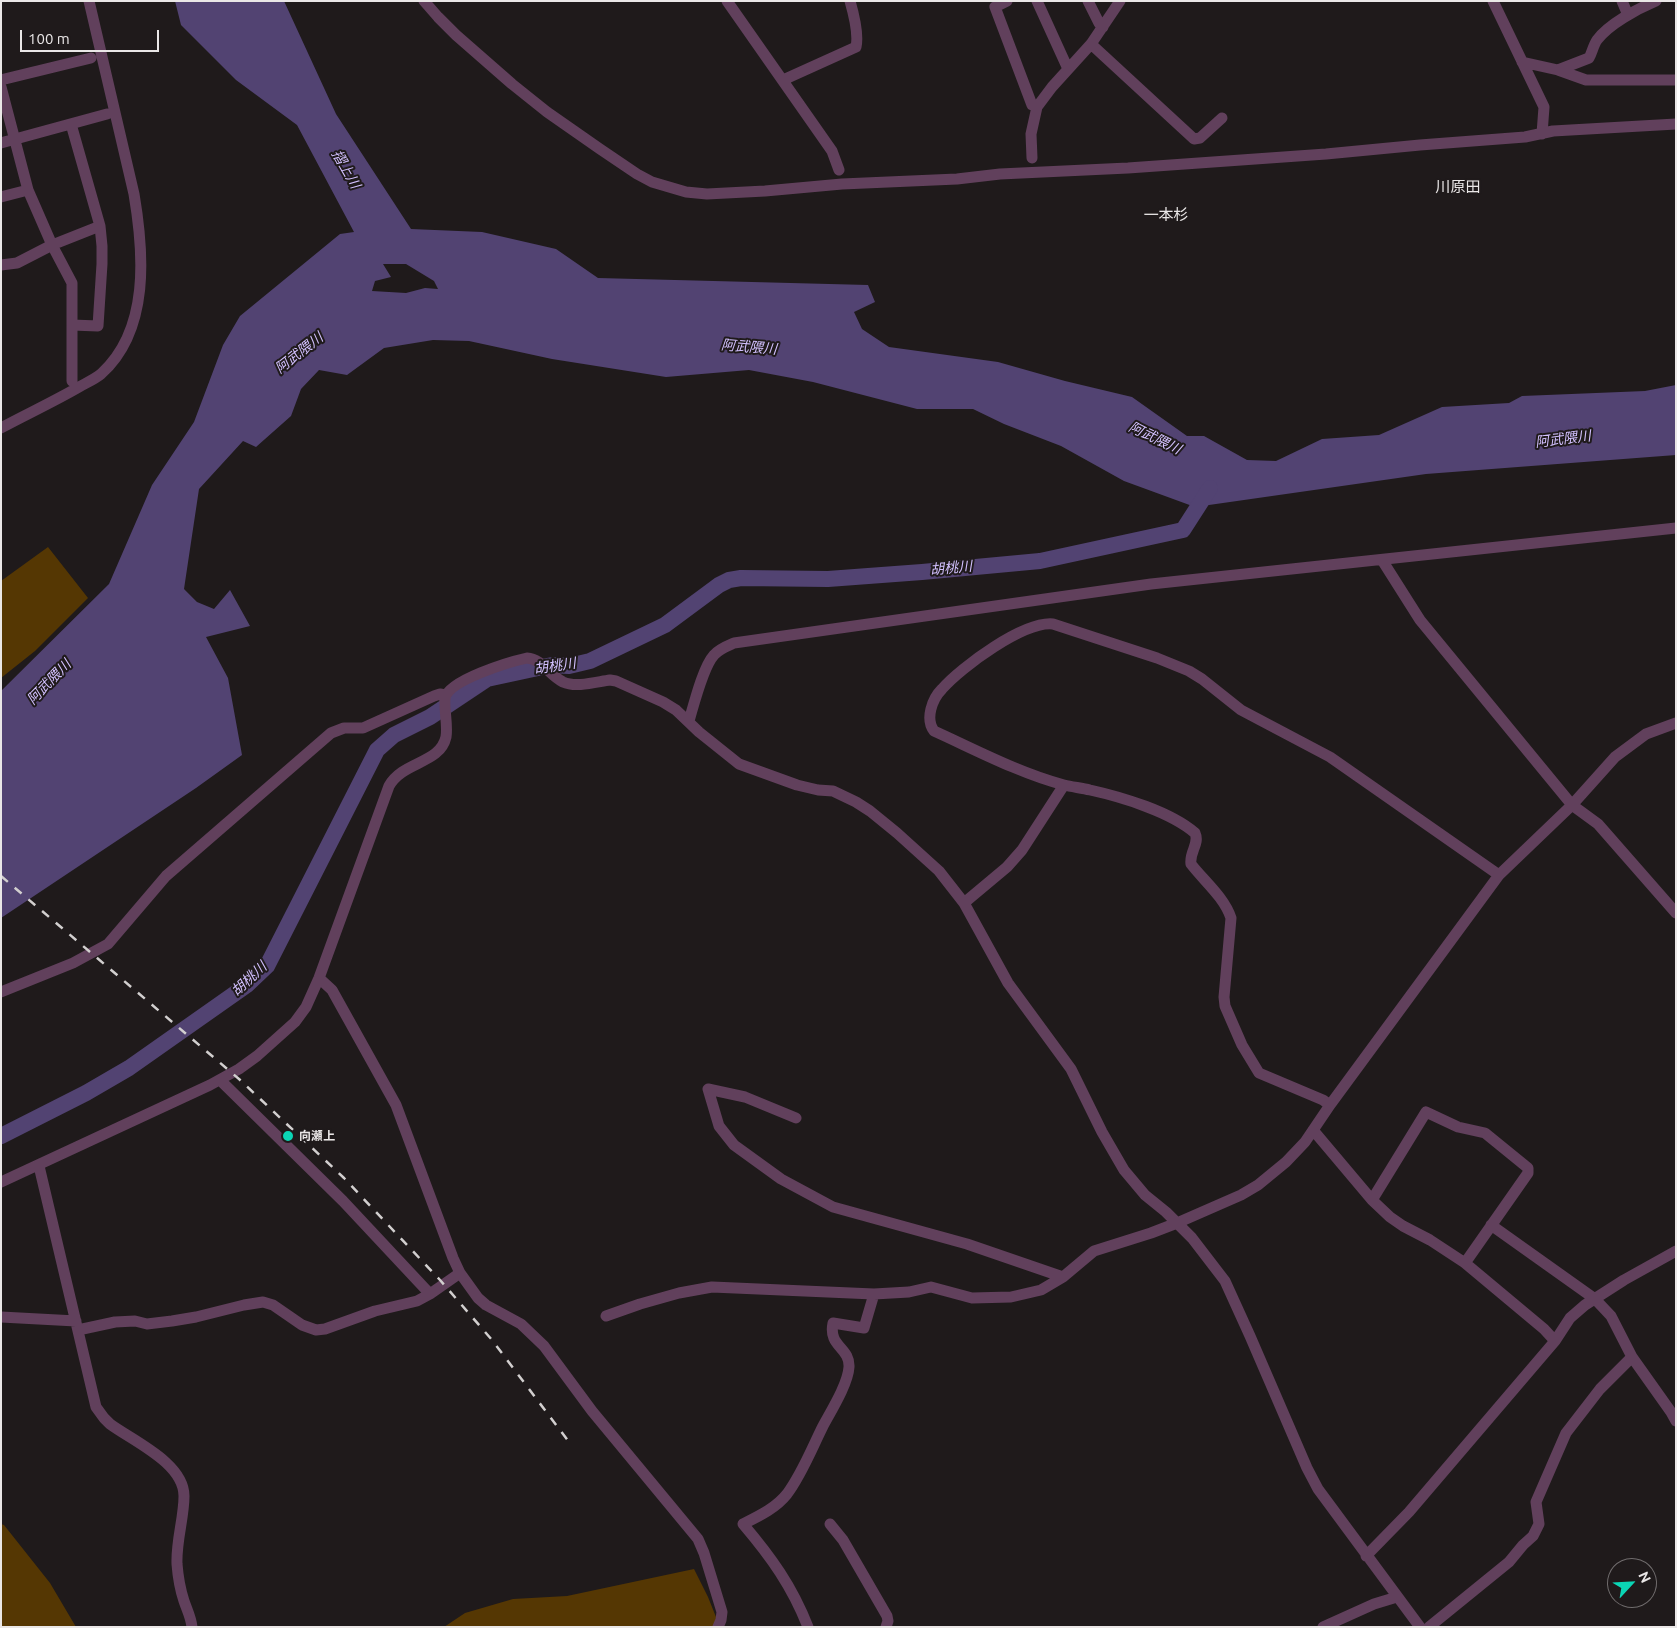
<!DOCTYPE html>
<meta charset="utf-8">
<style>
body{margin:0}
#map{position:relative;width:1677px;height:1628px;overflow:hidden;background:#1f1a1b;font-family:Ubuntu,sans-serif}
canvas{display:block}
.frame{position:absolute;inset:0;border:2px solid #eae7e7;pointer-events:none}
.north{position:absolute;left:1607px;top:1558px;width:50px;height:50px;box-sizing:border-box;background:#1f1a1b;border:1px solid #706c6d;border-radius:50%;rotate:65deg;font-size:14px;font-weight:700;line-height:20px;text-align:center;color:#eae7e7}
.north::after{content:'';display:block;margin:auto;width:18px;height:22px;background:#0bd5b5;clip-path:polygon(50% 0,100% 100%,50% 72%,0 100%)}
.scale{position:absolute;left:20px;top:30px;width:139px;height:22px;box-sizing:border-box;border:2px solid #eae7e7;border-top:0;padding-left:6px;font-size:15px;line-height:18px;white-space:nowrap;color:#eae7e7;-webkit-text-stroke:4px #1f1a1b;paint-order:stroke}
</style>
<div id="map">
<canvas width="1677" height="1628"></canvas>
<div class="frame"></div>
<div class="north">N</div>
<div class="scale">100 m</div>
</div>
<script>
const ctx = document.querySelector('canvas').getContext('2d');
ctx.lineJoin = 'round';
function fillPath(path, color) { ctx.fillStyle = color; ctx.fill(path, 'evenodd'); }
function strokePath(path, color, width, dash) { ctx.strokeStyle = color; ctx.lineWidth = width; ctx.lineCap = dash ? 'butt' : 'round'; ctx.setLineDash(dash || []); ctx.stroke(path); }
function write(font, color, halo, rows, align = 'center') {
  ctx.font = font + ' Ubuntu,"Noto Sans JP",sans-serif'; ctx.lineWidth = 4; ctx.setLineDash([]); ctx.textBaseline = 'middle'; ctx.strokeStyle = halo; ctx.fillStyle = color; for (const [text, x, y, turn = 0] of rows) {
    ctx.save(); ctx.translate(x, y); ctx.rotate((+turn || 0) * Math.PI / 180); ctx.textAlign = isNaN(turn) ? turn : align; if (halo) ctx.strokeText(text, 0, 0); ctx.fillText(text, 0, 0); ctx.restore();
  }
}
const green = new Path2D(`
 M48,547L88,598L35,651L1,678V581Z
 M1,1524L4,1525L50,1583L76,1627H1Z
 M694,1569L708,1597L720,1627H444L465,1613L513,1599L567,1596Z`);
const water = new Path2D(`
 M175,1H284L336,114L411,229L482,232L556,249L598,278L868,285L875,302L854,312L862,329L889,347L998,362L1065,381L1132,397L1187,436H1204L1247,460L1276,461L1322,439L1379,435L1442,407L1509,403L1522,396L1645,391L1676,385V455L1426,474L1195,507L1124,481L1061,446L1004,424L973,409H917L813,382L749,370L666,377L552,359L469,341L433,340L384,348L347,375L319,370L301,389L291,416L256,447L243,441L199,489L184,589L197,602L214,609L230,590L250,626L206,637L228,678L242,755L196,788L1,918V691L109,584L152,485L194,422L223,345L240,316L340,234L354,232L297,125L236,80L181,25ZM383,264H406L434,281L438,289L425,288L406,293L372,291L375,281L391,277Z`);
const river = new Path2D(`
 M1,1136L86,1093L129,1068L247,985L267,966L377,750L394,735L430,717L487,679L552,665L569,666L590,661L665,625L719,585L729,580L741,578L828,579L922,572L1040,561L1183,530L1210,488`);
const minor = new Path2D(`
 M424,1L438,17L456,35L512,84L547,112L600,149L637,174L652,182L686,192L707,194L765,191L842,184L957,179L1000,174L1128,168L1326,154L1420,145L1525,137L1553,131L1676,124
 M727,1L832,151L839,170
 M1007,1L995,7L1032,105L1037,107L1052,87L1091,44L1120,1
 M1037,1L1068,69
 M1088,1L1099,23L1103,27
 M1493,1L1544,107L1542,134
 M1622,1L1628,15
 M1091,44L1194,139L1200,138L1222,118
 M1522,62L1558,70L1586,80H1676
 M1558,70L1589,58C1592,53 1593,46 1597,40C1609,24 1637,9 1656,1
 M1,80L91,58
 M783,80L856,47C859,34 854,15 850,1
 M1,87L28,190L52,245L72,283V381
 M71,124L100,226L102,246V264L98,326L72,325
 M1,143L107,114
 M1032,158L1031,134L1037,107
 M1,197L28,190
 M1,265L17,263L52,245L100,226
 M1,428C27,414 53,402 79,387C86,383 95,379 101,374C150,330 144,253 134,194L89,1
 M1382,560L1420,620L1572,805L1598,824L1676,913
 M689,721C694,704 703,667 714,655C719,649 727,646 734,643L1151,584L1676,528
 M964,903L1007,867L1022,850L1064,785
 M319,978L332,990L396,1105L453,1258L460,1273L478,1298L486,1305L521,1324L544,1346L592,1411L698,1539L704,1553L722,1612L721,1620L718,1627
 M1,992L73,963L108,944L166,876L331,733L344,728H363L434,696L440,694L446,695
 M220,1080L343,1201L430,1294
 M1330,1105L1323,1100L1259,1073L1242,1045L1225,1006L1224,997L1231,918C1224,897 1204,881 1191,864C1189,852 1200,844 1195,833C1171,812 1122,797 1090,790C1082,788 1072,787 1064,785C1019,773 976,750 934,731C925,719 932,699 942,689C961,667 1024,621 1053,624L1157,658L1189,671L1202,679L1241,710L1330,757L1499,875
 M796,1118L745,1097L708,1089L719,1126L734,1145L781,1179L833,1207L967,1244L1063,1277
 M1313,1130L1372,1200L1390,1217L1403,1226L1430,1240L1465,1263L1544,1329L1555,1341
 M39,1166L96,1407L104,1418L110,1424C133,1441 184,1463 184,1496C184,1518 176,1541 177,1564C178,1577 180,1589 184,1601C187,1610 191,1617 192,1627
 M1,1182L210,1085L239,1069L257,1056L295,1022L306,1007L319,978L389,786C403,761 440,764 446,737C448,725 444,711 445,698C449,680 509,662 527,658C542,659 549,675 563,682C576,688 596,682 610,680L616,681L663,702L676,710L699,732L739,764L797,785L818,790L833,791L856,802L870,811L897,833L939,871L964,903L1008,983L1071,1069L1102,1132L1124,1170L1145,1195L1166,1212L1192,1238L1225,1281L1250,1336L1307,1468L1318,1489L1420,1627
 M1372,1200L1426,1112L1458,1127L1485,1133L1528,1168V1173L1465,1263
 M1491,1225L1595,1299L1611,1316L1632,1357L1671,1412L1676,1421
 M606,1316L640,1304L679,1293L712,1287L874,1294L909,1292L931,1287L972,1298L1011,1297L1041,1290L1063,1277L1094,1251L1151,1233L1177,1223L1241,1195L1258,1185L1286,1162L1305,1142L1330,1105L1499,875L1572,805L1615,757L1646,734L1676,723
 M1,1317L76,1321
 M78,1330L115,1322L135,1321L147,1324L172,1321L196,1317L244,1305L263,1302L273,1305L302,1325L316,1330L325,1329L375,1311L417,1301L430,1294L460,1273
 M830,1524L843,1540L887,1616L888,1621L886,1627
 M1366,1556L1409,1512L1555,1341L1570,1318L1585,1305L1624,1280L1676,1251
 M808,1627C792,1586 771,1557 743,1524C759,1516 776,1508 787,1494C802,1474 812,1448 823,1426C831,1411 848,1384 849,1367C850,1347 828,1347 833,1323L864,1328L874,1294
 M1323,1627L1374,1604L1397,1597
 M1429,1627L1509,1562L1523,1545L1533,1536L1539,1524L1536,1502L1566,1433L1600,1389L1632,1357`);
const rail = new Path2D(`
 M1,876L239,1079L344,1178L440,1280L492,1340L569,1442`);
const markers = [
 [288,1136,6,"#0bd5b5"]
];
const poiNames = [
 ["向瀬上",299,1136]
];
const waterNames = [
 ["摺上川",346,169,60],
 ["阿武隈川",749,347,5],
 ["阿武隈川",299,353,-38],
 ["阿武隈川",1155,438,26],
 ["阿武隈川",1563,439,-7],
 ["胡桃川",951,568,-5],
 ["胡桃川",555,666,-8],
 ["阿武隈川",49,682,-46],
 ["胡桃川",249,979,-43]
];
const quarterNames = [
 ["川原田",1458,187],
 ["一本杉",1166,215]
];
fillPath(green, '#553703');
fillPath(water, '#524372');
strokePath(river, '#524372', 16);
strokePath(minor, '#61405c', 11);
strokePath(rail, '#d2cfcf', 2.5, [9, 9]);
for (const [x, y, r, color] of markers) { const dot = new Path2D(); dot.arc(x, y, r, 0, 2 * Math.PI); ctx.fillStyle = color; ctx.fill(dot); strokePath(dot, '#1f1a1b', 2); }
write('bold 12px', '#eae7e7', '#1f1a1b', poiNames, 'left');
write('italic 14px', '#d3c1ff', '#1f1a1b', waterNames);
write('15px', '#eae7e7', '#1f1a1b', quarterNames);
</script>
